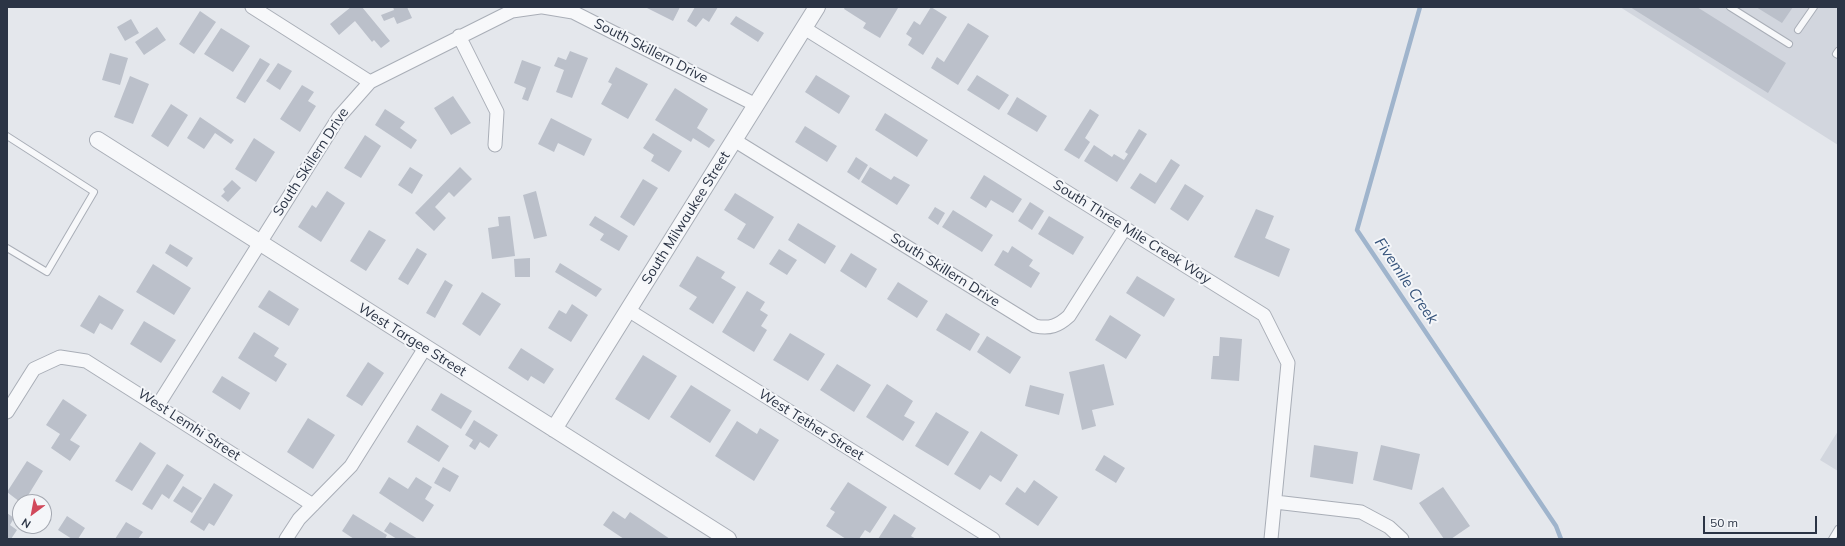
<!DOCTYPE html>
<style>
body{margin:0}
#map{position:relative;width:1845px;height:546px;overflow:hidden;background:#e4e7ec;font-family:Mulish,sans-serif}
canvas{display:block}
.frame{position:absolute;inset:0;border:8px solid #2b3445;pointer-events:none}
.north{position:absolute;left:12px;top:494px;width:40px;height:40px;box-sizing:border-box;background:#f4f6f9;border:1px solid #a4a8b1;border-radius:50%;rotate:212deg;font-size:11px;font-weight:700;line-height:16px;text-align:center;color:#2b3445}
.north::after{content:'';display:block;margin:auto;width:14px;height:18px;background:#d1495b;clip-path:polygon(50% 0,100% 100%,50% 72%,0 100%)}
.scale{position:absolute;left:1703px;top:516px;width:114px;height:18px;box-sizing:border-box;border:2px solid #2b3445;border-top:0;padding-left:5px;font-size:12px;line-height:14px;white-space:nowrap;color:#2b3445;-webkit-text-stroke:3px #f4f6f9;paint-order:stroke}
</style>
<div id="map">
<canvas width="1845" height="546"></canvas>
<div class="frame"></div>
<div class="north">N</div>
<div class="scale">50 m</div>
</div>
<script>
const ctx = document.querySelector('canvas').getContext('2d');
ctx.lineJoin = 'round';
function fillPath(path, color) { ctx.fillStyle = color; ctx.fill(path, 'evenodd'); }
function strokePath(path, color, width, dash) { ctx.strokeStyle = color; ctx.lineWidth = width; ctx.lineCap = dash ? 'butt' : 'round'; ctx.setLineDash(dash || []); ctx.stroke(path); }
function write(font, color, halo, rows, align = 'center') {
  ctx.font = font + ' Mulish,sans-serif'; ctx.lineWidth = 4; ctx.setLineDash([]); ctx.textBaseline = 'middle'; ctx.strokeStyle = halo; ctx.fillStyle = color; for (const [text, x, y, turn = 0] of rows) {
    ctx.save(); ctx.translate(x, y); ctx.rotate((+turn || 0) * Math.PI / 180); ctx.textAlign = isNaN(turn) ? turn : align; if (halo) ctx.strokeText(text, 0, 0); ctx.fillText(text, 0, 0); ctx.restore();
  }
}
const built = new Path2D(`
 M1620,7H1838V145Z
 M1838,431V471L1820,460Z`);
const stream = new Path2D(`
 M1420,7L1357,230L1556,526L1561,539`);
const building = new Path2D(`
 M351,7H362L390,41L381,48L374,40L372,42L355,21L339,35L330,24Z
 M393,7H407L412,18L397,24L394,17L384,21L381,15L394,10Z
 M645,7H680L673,21Z
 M695,7H718L709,22L703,18L696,27L687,21Z
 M845,7H897L898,8L880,38L863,28L866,23L844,9Z
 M931,7L947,17L923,55L908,45L912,38L906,34L914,21L920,25Z
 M1630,7H1697L1786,63L1768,93Z
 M1756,7H1793L1782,23Z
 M200,11L216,22L194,54L179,44Z
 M736,16L764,33L758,42L730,24Z
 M131,19L139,33L125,41L117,27Z
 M968,23L989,36L958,85L931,68L937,57L944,62Z
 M157,27L166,40L144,55L135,42Z
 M221,28L250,46L233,72L204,54Z
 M570,51L588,58L572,98L556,92L564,70L554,66L558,57L566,60Z
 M110,53L128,58L120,85L102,80Z
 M260,58L270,64L245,103L236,98Z
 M522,60L541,67L528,101L522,99L526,88L514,83Z
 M278,63L292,71L280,90L266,81Z
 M616,67L648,84L628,119L601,104L612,84L608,82Z
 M816,75L850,96L839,114L805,92Z
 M977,75L1009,95L999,110L967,90Z
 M130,76L149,84L133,124L114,117Z
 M302,85L314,92L308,101L316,106L300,132L280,119Z
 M675,88L708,109L697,128L715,140L709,148L693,138L691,142L655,120Z
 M453,96L471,123L451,135L434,108Z
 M1017,97L1047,116L1037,132L1007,114Z
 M171,104L188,115L168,147L151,136Z
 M385,109L405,122L400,128L417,140L411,149L375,125Z
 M1090,109L1099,115L1085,138L1090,142L1079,159L1064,150Z
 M885,113L928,140L917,157L875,130Z
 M200,117L234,140L231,144L215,133L204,149L187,138Z
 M551,118L592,139L584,156L558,143L554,152L538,144Z
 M805,126L837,146L827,162L795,142Z
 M1139,129L1147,134L1117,182L1084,161L1094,145L1112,157L1114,154L1124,160L1128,154L1125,152Z
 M653,133L682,151L669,172L651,161L654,155L643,148Z
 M365,135L381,146L361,178L344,168Z
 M254,138L275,152L256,182L235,169Z
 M856,157L868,165L859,180L847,172Z
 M1171,159L1180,165L1155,204L1130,188L1140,173L1156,183Z
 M410,167L423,175L412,194L398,185Z
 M460,167L472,179L454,197L449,192L435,207L446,218L434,231L415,213Z
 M870,167L891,180L894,176L910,185L897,205L861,182Z
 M984,175L1022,199L1013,213L991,200L986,208L970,198Z
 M643,179L658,188L634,226L620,217Z
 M232,180L241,188L228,202L221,196L225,192L223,189Z
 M1185,184L1204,196L1188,221L1170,209Z
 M327,191L345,203L321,242L298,227L312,205L316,208Z
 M536,191L547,236L534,239L523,195Z
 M735,193L774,217L754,249L737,239L746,224L724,210Z
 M1030,202L1044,211L1032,230L1018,221Z
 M935,207L945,213L938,225L928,218Z
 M1256,209L1274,216L1265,238L1290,249L1279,277L1234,257Z
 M953,210L993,235L982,252L942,227Z
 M510,216L515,256L492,259L488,228L499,226L498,217Z
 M595,216L628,236L619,251L600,240L604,234L589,225Z
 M1049,216L1084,237L1073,255L1038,234Z
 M798,223L836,246L825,264L788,240Z
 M369,230L386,240L366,271L350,261Z
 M170,244L193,258L187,267L165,253Z
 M1012,246L1033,260L1029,266L1040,273L1031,288L994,265L1003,250L1008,253Z
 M417,248L427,254L408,285L398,279Z
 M779,249L797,260L787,275L769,264Z
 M851,253L877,269L866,288L840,271Z
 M697,256L725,272L721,278L736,287L713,324L689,309L697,297L679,286Z
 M530,258V277H515L514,259Z
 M560,263L602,289L596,297L555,272Z
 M153,264L191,288L174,315L136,292Z
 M1137,276L1175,299L1164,317L1126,293Z
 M445,280L453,285L435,318L426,313Z
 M898,282L928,301L917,318L887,299Z
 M269,290L299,309L289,326L258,307Z
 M747,291L765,302L760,310L768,315L761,326L767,330L754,352L722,332Z
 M482,292L501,304L480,336L462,324Z
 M99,295L124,310L112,330L100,323L94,334L80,326Z
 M572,304L588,315L571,342L548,328L559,310L566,314Z
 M946,313L980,334L970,351L936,330Z
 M1110,315L1141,335L1126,359L1095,340Z
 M144,321L176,340L161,363L130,344Z
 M254,332L279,348L274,356L287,364L276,382L238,358Z
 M790,333L825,354L808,381L773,360Z
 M987,336L1021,357L1010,374L977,352Z
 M1220,337L1242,339L1239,381L1211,379L1213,356H1219Z
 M521,348L554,369L544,384L531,376L528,381L508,368Z
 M643,355L677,376L649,420L615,399Z
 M368,362L384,373L362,406L346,396Z
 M837,364L871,385L854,412L820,390Z
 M1104,364L1114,405L1092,410L1096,426L1082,430L1069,372Z
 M222,376L250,393L240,410L212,392Z
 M887,384L913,401L904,416L915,422L903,441L866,417Z
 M691,385L731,410L710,443L670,417Z
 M1030,385L1064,394L1059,415L1025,406Z
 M441,393L472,411L461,429L431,410Z
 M63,399L87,415L70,440L80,446L70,461L51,448L60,434L46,425Z
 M936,412L969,432L948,466L915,446Z
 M308,418L335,435L313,469L287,452Z
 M474,420L498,435L489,448L480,442L475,450L469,446L473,440L465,435Z
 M737,421L757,434L760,428L779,440L754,481L715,456Z
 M417,425L449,446L439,462L407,442Z
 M981,431L1018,455L1001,482L990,475L980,490L954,474Z
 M140,442L156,453L132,491L115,481Z
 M1314,445L1358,452L1353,484L1310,477Z
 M1381,445L1420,454L1412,490L1373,480Z
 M1104,455L1125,468L1116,483L1095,470Z
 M27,461L43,471L24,502H20L7,492Z
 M167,464L184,475L169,499L162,494L152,510L142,504Z
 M443,467L459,476L450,492L434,483Z
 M389,477L408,489L416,477L432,487L425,499L434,505L423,522L379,493Z
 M1034,480L1058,497L1038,526L1005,504L1017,487L1025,493Z
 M848,482L887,507L870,533L865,530L859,539H846L826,526L835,512L830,509Z
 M214,483L233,495L214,526L209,523L204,531L190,522Z
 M183,486L202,498L192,513L173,501Z
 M1443,487L1470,526L1451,539H1444L1419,503Z
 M613,511L625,519L630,512L670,539H624L603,525Z
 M7,513L14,518L10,525L17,530L11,539H7Z
 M353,514L387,535L385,539H354L342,531Z
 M894,514L916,528L911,536L916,539H878Z
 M67,516L85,528L78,539H72L58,530Z
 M126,522L143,532L138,539H115Z
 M390,522L418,539H397L384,531Z`);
const service = new Path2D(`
 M1730,7L1789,44
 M1798,30L1814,7
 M1838,51L1836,54L1838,55
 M7,136L94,192L47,272L7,248
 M1832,539L1838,529`);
const minor = new Path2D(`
 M252,7L370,82
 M543,7L573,12L756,105
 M804,28L1264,315L1288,363L1271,539
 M459,36L497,112L495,145
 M734,140L1035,326C1050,329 1058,326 1069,316L1125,228
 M628,310L993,539
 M158,405L339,117L370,82L512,11L540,7
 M7,412L34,369L60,357L86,361L313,505
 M1275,502L1361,512L1389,527L1402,539
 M286,539L299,519L351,466L425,348`);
const tertiary = new Path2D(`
 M98,140L728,539
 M554,429L817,7`);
const streetNames = [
 ["South Skillern Drive",651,51,27],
 ["South Skillern Drive",311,162,-57],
 ["South Milwaukee Street",686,218,-58],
 ["South Three Mile Creek Way",1132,232,32],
 ["South Skillern Drive",945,270,32],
 ["West Targee Street",412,340,32],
 ["West Lemhi Street",189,425,33],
 ["West Tether Street",811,425,32]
];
const waterNames = [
 ["Fivemile Creek",1406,281,56]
];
fillPath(built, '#d2d6de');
strokePath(stream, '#9fb4cc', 4.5);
fillPath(building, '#bbc0ca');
strokePath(service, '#a9aeb7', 8);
strokePath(minor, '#a9aeb7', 15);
strokePath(tertiary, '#a9aeb7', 18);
strokePath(service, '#f7f8fa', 6);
strokePath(minor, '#f7f8fa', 13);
strokePath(tertiary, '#f7f8fa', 16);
write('14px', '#2b3445', '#f4f6f9', streetNames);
write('italic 15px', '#34527a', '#f4f6f9', waterNames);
</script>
